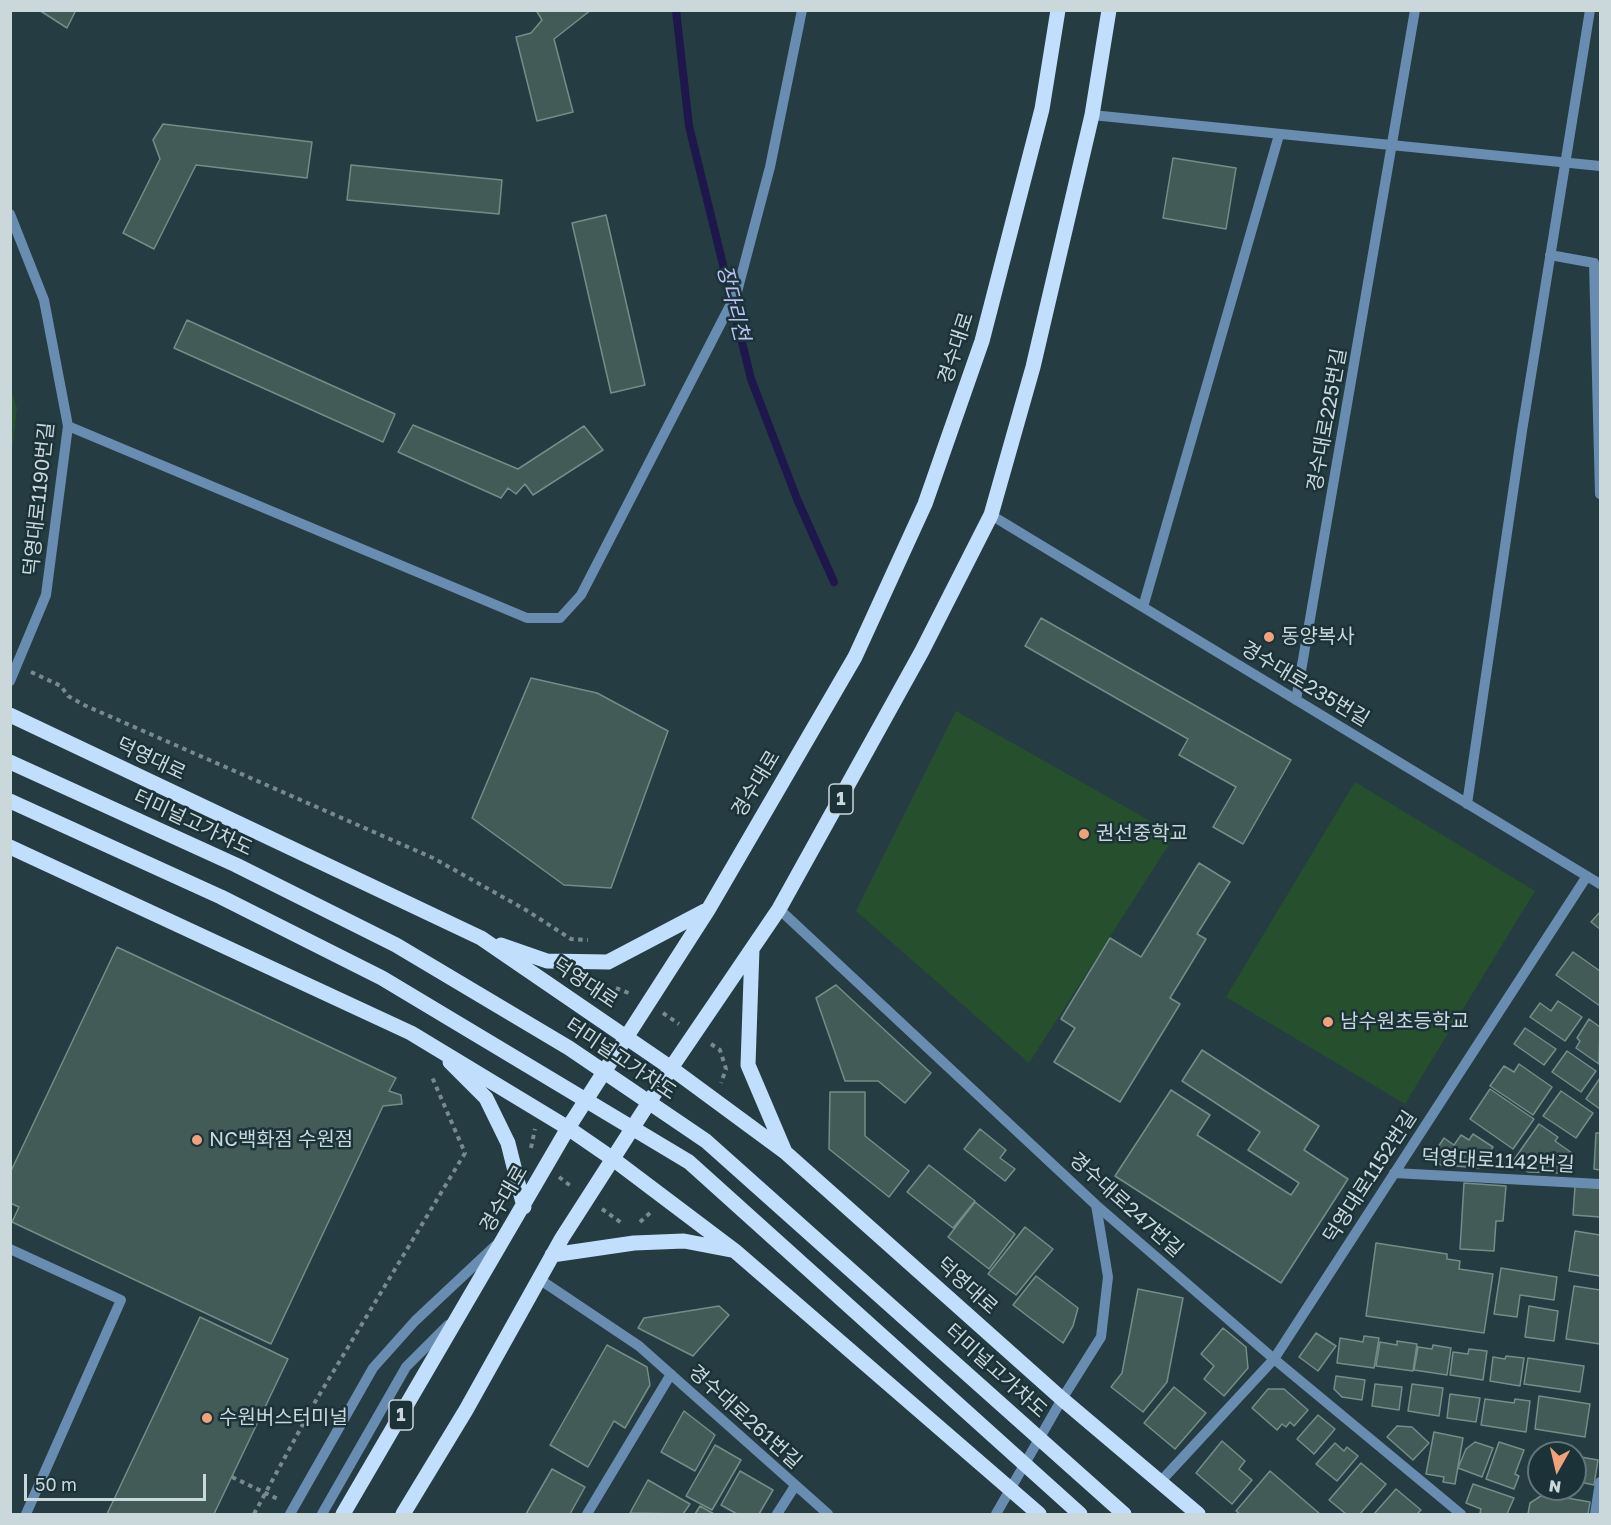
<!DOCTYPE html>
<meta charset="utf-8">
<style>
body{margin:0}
#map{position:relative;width:1611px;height:1525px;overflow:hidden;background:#243c42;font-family:"Golos Text",sans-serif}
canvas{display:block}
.frame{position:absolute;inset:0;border:12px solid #cad8dc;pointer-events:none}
.north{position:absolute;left:1527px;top:1441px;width:60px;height:60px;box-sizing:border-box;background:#1a3238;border:2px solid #60747a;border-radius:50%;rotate:188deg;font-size:16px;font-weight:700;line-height:24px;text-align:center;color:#cad8dc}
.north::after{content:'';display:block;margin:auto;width:21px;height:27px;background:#f1a27b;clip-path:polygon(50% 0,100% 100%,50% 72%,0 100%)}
.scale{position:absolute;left:24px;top:1474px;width:182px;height:27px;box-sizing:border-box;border:3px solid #cad8dc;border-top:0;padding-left:8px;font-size:18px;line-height:21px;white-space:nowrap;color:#cad8dc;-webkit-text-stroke:4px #1a3238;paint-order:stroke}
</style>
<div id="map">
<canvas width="1611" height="1525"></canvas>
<div class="frame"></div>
<div class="north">N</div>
<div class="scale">50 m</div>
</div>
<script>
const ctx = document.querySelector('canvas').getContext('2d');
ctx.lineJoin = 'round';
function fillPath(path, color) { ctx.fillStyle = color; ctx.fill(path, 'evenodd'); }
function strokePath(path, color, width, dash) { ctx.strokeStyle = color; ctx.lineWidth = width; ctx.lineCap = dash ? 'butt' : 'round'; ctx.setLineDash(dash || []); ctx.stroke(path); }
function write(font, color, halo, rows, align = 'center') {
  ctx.font = font + ' "Golos Text","Noto Sans KR",sans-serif'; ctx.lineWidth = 5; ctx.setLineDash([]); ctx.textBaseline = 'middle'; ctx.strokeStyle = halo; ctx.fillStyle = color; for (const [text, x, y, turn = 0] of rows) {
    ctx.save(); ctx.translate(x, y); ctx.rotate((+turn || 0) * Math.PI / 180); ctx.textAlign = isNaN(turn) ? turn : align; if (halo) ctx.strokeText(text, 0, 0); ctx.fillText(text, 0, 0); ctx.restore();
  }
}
const green = new Path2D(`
 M11,390L17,408L11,459Z
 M956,711L1175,835L1029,1063L856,911Z
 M1355,782L1535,891L1405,1104L1226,997Z`);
const stream = new Path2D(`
 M676,10L689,126L751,379L797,499L834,582`);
const building = new Path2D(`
 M39,10H76L67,28Z
 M536,10H591L554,39L573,112L537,121L516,37L531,33L542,20Z
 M163,124L312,142L307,178L196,165L154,249L123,233L160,159L153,140Z
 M1173,158L1236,168L1226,229L1163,218Z
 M351,165L502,180L499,214L347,200Z
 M606,215L645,385L611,393L572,223Z
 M187,320L395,414L383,442L174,348Z
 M413,425L518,469L584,426L603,450L533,495L525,484L516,494L508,488L501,498L398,452Z
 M1041,618L1291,760L1243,844L1213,827L1236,787L1179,755L1188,739L1025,646Z
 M531,678L597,693L668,731L611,888L564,885L472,818Z
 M1199,863L1230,882L1197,934L1206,939L1170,998L1180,1004L1120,1102L1054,1062L1075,1028L1061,1019L1110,938L1141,957Z
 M1600,912V929L1591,922Z
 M117,947L396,1078L389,1091L401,1095L402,1104L383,1106L271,1344L12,1222L19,1207L10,1203V1173Z
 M1573,952L1600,971V1006L1556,975Z
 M836,985L931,1073L905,1103L878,1081H845L816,998Z
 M1558,1001L1582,1017L1565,1041L1530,1017L1540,1003L1551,1011Z
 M1589,1019L1600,1027L1599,1064L1576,1048L1580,1041L1577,1038Z
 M1525,1028L1556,1049L1544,1065L1514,1044Z
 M1202,1050L1319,1126L1304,1150L1348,1179L1281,1283L1115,1176L1171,1090L1210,1115L1197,1135L1291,1195L1299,1183L1248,1150L1260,1132L1182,1081Z
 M1567,1051L1596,1071L1581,1092L1552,1072Z
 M1519,1064L1552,1087L1533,1115L1490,1086L1504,1066L1514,1072Z
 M1600,1078V1109L1586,1099Z
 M1490,1089L1534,1119L1513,1149L1470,1119Z
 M1561,1091L1593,1113L1576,1138L1543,1116Z
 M830,1092H865V1136L909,1171L889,1197L829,1149Z
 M1539,1124L1558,1137L1555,1141L1572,1153L1559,1173L1528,1172L1513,1161Z
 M980,1129L1006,1150L1000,1158L1015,1169L1005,1181L964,1149Z
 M1596,1133H1600V1170L1594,1169Z
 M1473,1134L1493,1147L1479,1168L1441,1165L1431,1158L1444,1138L1454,1145L1461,1135L1469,1140Z
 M929,1165L975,1201L953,1228L907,1192Z
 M1464,1183L1506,1186L1503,1221H1496L1494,1251L1460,1249Z
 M1575,1186L1600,1188V1217L1573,1215Z
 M975,1202L1015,1234L989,1269L948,1237Z
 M1025,1227L1053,1249L1016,1295L988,1274Z
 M1575,1231L1600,1235V1276L1569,1271Z
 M1376,1243L1447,1254V1259L1460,1261L1459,1269L1493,1274L1484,1333L1366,1316Z
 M1501,1268L1557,1277L1554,1300L1520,1295L1517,1317L1494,1314Z
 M1036,1276L1078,1308L1073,1326L1063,1343L1013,1305Z
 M1574,1286L1600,1290V1344L1566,1339Z
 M1138,1289L1183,1298L1167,1382L1143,1412L1111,1387L1122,1373Z
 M719,1306L729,1315L693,1356L638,1328L644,1318Z
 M1529,1306L1558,1311L1554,1341L1525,1337Z
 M200,1317L288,1359L214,1514H107Z
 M1223,1328L1246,1347L1248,1368L1224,1396L1204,1379L1214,1366L1201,1354Z
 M1316,1333L1336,1346L1318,1371L1299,1357Z
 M1364,1336L1379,1338L1374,1368L1337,1363L1340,1338L1363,1342Z
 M1397,1341L1417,1344L1413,1371L1376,1366L1380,1342L1397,1345Z
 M607,1345L647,1367L650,1385L625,1428L614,1421L588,1467L550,1445Z
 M1433,1345L1451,1348L1447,1375L1414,1370L1418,1347L1432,1349Z
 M1469,1349L1487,1351L1483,1380L1450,1375L1453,1352L1468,1354Z
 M1506,1356L1524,1358L1520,1386L1490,1381L1493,1357L1505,1359Z
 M1528,1358L1584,1366L1580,1392L1524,1384Z
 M1336,1376L1365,1380L1362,1400L1342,1397L1334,1389Z
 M1375,1384L1402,1387L1399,1410L1372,1406Z
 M1412,1384L1443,1388L1439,1416L1408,1411Z
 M1174,1387L1206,1413L1175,1449L1144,1423Z
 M1268,1389H1284L1308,1410L1294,1426L1290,1422L1286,1427L1282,1424L1277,1430L1252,1408Z
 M1450,1394L1480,1398L1476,1422L1447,1418Z
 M1539,1396L1590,1404L1585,1437L1535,1429Z
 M1485,1399L1514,1403L1515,1399L1530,1401L1526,1432L1481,1425Z
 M684,1411L715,1435L695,1471L661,1452Z
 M1318,1415L1335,1429L1314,1454L1297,1439Z
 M1397,1426L1412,1427L1429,1443L1413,1460L1387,1437Z
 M1434,1432L1463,1438L1455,1484L1443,1482L1444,1477L1426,1474Z
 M1222,1441L1245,1461L1239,1469L1252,1480L1232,1504L1196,1473Z
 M1475,1442L1493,1448L1482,1477L1458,1468L1466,1449Z
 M1499,1442L1524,1450L1515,1474L1519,1476L1514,1489L1486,1479Z
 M1335,1443L1344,1451L1347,1447L1358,1456L1337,1481L1316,1464Z
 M715,1445L741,1460L712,1510L686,1496Z
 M1575,1456L1598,1460L1594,1485L1575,1481Z
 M1361,1463L1386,1484L1360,1514H1346L1329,1500Z
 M552,1469L585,1487L570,1514H526Z
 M740,1471L773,1490L759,1514H737L721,1505Z
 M1270,1471L1320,1514H1240L1236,1511Z
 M648,1480L690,1504L683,1514L630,1513Z
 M1473,1484L1514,1498L1507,1514H1483L1480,1513L1481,1509L1466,1503Z
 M1396,1489L1421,1510L1417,1514H1374Z
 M1544,1494L1590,1502L1588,1514H1528L1530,1503Z
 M700,1506L714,1514H695Z`);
const path = new Path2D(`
 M31,672L61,686L68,696L84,705L433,858L526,910L571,939L588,940
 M616,988L631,994
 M604,1001L616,988
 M663,1013L679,1024
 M711,1044L720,1050L726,1069L721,1083
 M531,1148L535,1129
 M559,1177L572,1187
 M602,1209L623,1224
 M640,1222L652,1211
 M232,1477L280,1500
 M254,1514L315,1402L465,1153L432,1077`);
const minor = new Path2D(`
 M1092,115L1600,166
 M10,214L44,300L68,426L46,595L10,681
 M1550,255L1594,263L1600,494
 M68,426L527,618H560L581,595L737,292L770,167L802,10
 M991,515L1600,884
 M1143,607L1279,135
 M1296,700L1415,10
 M1467,804L1522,431L1590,10
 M779,909L1096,1205L1274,1359L1461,1514
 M1394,1173L1600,1184
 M10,1249L121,1300L26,1514
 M539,1279L639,1346L828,1514
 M1161,1481L1274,1359L1587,876
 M290,1514L373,1368L415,1321L495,1246
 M322,1514L406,1367L448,1325
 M587,1514L671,1374
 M777,1514L795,1486
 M996,1514L1062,1399L1101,1337L1108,1277L1096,1205
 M1595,1514L1600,1482`);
const major = new Path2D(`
 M10,715L481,938L671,1068L785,1152L1062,1399L1198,1514
 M10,847L411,1033L568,1128L613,1159L735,1251L1039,1514
 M501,945L547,961L608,962L705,911
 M752,949L748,1065L785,1152
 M450,1062L486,1098L508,1143L524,1207
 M552,1255L634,1243L684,1241L731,1250
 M343,1514L568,1128L708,910L855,657L925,504L982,341L1042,109L1058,10
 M403,1514L466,1410L562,1238L671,1068L779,909L922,651L991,515L1033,367L1092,115L1109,10`);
const majorBridge = new Path2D(`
 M10,762L236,865L396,945L569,1048L706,1141L1124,1514
 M10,801L221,897L382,978L689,1162L1080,1514`);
const markers = [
 [1269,637,6,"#f1a27b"],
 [1084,834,6,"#f1a27b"],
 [1328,1022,6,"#f1a27b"],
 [197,1140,6,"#f1a27b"],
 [207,1418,6,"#f1a27b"]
];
const shields = [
 [841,799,24],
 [401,1415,24]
];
const shieldNames = [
 ["1",841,799],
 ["1",401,1415]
];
const streetNames = [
 ["경수대로",956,348,-72],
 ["경수대로225번길",1327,420,-80],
 ["덕영대로1190번길",39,499,-84],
 ["경수대로235번길",1305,684,31],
 ["덕영대로",151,759,25],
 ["경수대로",756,784,-59],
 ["터미널고가차도",193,823,25],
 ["덕영대로",585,983,34],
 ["터미널고가차도",621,1059,34],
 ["덕영대로1142번길",1498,1161,3],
 ["덕영대로1152번길",1370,1177,-57],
 ["경수대로",504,1199,-60],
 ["경수대로247번길",1126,1205,42],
 ["덕영대로",967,1286,42],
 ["터미널고가차도",996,1371,42],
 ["경수대로261번길",745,1417,42]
];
const poiNames = [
 ["동양복사",1281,637],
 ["권선중학교",1096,834],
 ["남수원초등학교",1340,1022],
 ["NC백화점 수원점",209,1140],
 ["수원버스터미널",219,1418]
];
const waterNames = [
 ["장다리천",733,303,76]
];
fillPath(green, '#26502d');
strokePath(stream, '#1d174b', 8);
fillPath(building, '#425b56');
strokePath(building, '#738e88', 1.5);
strokePath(path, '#778a8f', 4, [4.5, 4.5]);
strokePath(minor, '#688db1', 10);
strokePath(major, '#c1defc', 15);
strokePath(majorBridge, '#c1defc', 15);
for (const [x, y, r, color] of markers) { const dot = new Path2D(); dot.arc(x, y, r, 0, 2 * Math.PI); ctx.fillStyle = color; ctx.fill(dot); strokePath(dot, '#1a3238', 2); }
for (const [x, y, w] of shields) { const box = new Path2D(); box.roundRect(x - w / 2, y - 15, w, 30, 4.5); ctx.fillStyle = '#1a3238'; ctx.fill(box); strokePath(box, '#cad8dc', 1.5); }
write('bold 18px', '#cad8dc', null, shieldNames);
write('20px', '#cad8dc', '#1a3238', streetNames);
write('20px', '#cad8dc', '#1a3238', poiNames, 'left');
write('italic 21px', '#bdc0f4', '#1a3238', waterNames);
</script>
